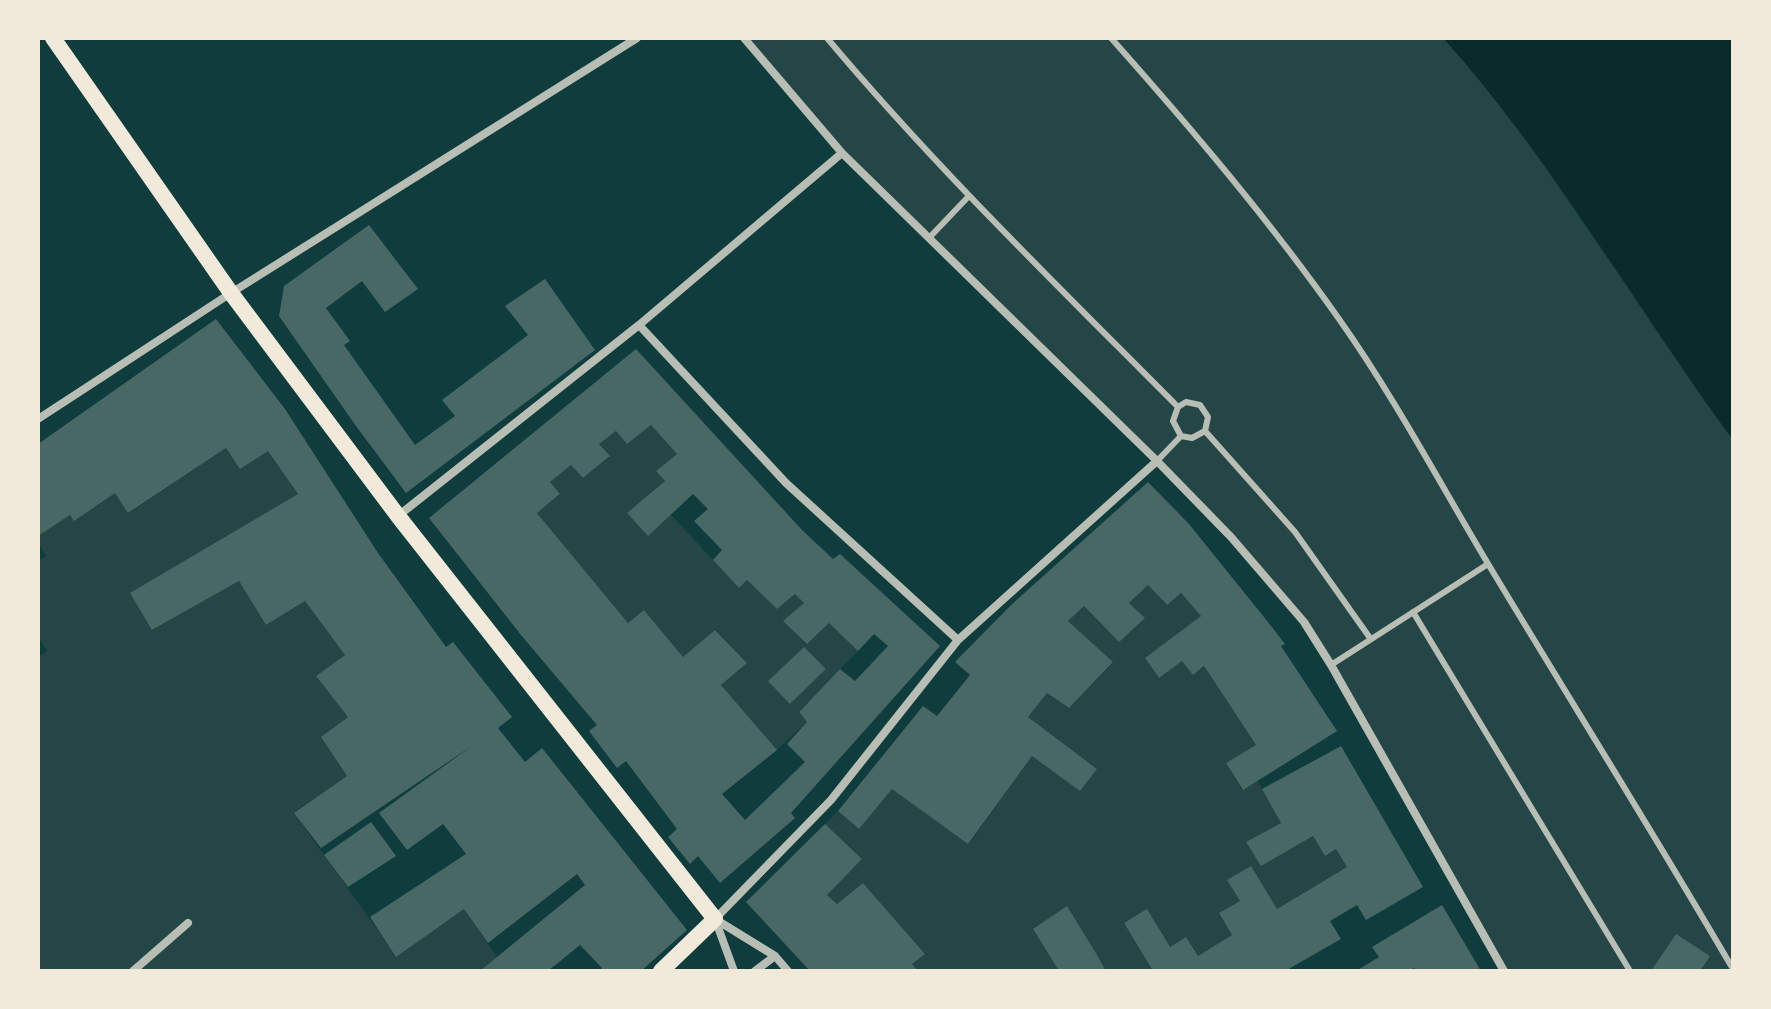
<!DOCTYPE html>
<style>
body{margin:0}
#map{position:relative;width:1771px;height:1009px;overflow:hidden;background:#0f3d3e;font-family:Helvetica,sans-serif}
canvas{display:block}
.frame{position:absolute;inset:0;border:40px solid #f1e9da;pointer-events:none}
</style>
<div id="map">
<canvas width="1771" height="1009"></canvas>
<div class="frame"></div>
</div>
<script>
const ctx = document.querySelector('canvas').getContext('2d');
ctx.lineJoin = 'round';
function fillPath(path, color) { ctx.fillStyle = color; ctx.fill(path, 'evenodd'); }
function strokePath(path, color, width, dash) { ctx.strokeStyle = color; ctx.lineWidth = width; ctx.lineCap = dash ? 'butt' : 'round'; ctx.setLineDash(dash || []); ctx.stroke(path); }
const green = new Path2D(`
 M744,38H1444L1476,75L1531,147L1733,440V971H1503L1304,622L1231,537L842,153Z
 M651,425L677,454L656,471L665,481L627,513L648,535L671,515L739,588L747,580L777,609L795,594L804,603L784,621L806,644L829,623L858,651L798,712L807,722L777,750L721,685L747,663L716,630L683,657L644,610L628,623L537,513L560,495L550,482L571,465L583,478L610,457L599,444L616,431L627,444ZM804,648L826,669L790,704Z
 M226,448L268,451L298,494L131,594L153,630L239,581L266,625L305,601L345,655L316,676L348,717L321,737L347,776L294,813L396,956L464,909L497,957L480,971H38V657L47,651L38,636V561L46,556L38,542V536L70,515L115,493L129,513Z
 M1148,585L1166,605L1181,593L1201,616L1145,659L1159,678L1182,661L1193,675L1204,667L1256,745L1226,763L1242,790L1258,781L1281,823L1246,842L1261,865L1313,836L1325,856L1336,849L1347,867L1277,909L1251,867L1228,881L1240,901L1219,913L1232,935L1198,956L1186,937L1170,947L1124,923L1153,971H1106L1067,907L1033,929L1059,971H918L912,964L924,953L863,883L837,904L827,895L862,859L825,824L838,811L859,829L892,789L969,844L1032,756L1080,790L1097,769L1028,717L1047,693L1069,708L1113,663L1068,621L1084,606L1119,642L1129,603Z`);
const water = new Path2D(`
 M1443,38H1733V440C1635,307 1554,161 1443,38Z`);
const building = new Path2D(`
 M369,225L418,289L385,312L362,281L326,308L350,341L344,345L415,445L455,416L442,400L528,335L505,306L545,279L595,350L406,493L356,426L279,316L284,286Z
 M216,319L285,409L378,553L446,647L453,642L512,717L498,728L525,762L542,748L687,930L641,971H598L602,968L580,945L548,971H480L585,885L577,874L488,943L464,909L396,957L370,917L466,854L443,824L407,850L379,813L473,745L321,848L294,813L347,776L321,737L348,717L316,676L345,655L305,601L266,625L239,581L152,630L130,593L298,494L268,451L240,469L226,448L128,513L115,493L74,521L70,515L38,536V444Z
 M636,349L802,530L833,559L840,554L940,646L791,813L795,818L720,883L698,856L690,864L668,837L677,829L626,761L617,768L589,731L597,725L521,635L429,518ZM651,425L677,454L656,471L665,481L627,513L648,536L693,494L708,509L694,521L722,550L713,560L739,588L747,580L777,609L795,594L804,603L783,621L807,644L829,623L858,651L874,634L888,646L855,681L840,669L799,712L807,722L787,744L805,762L745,820L722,794L777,750L721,685L747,663L715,630L683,657L644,610L628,623L537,513L560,494L550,482L571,465L583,478L610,456L599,444L616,431L627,444Z
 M1148,482L1189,524L1268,622L1285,644L1281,646L1337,731L1243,790L1226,763L1256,745L1204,666L1193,675L1182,661L1159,678L1145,658L1201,616L1181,593L1167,605L1148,585L1129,603L1145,618L1119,642L1084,606L1068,621L1113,662L1069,708L1047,693L1028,717L1097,769L1080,791L1032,756L968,844L892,789L859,829L838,811L923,706L937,716L970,675L955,662L1011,605Z
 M804,647L826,669L790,704L768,681Z
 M1341,746L1423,887L1366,920L1357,905L1330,921L1341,939L1285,971H1153L1124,923L1147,909L1170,947L1186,937L1198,956L1232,935L1219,913L1240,901L1227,880L1251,866L1277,909L1347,867L1336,849L1325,856L1313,836L1261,866L1246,842L1281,823L1262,789Z
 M371,822L396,856L348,887L324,855Z
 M825,824L862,859L827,895L837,904L863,883L925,954L912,964L918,971H810L746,902Z
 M1442,905L1481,971H1416L1414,968L1408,971H1356L1379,957L1372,947Z
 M1067,906L1097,955L1106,971H1059L1033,929Z
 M1676,934L1710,956L1700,971H1651Z`);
const service = new Path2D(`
 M827,38C936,168 1058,286 1178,407
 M1111,38C1191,128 1270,221 1339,319C1397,401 1444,491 1496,577C1575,708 1656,837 1733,969
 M929,238L968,197
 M1205,431L1295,532L1370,638
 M1157,461L1181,436L1192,438L1205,431L1208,417L1200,405L1186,402L1178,407L1173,421L1181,436
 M1413,612L1630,971
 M1331,665L1488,564`);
const minor = new Path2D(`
 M744,38L842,153L1157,461L1231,537L1304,622L1331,665L1504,971
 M639,325L786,483L958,640
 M38,419L231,293L637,38
 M398,516L639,325L842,153
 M715,919L831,800L958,640L1157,461
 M133,971L188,923
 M734,971L715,919L775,956L788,971
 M755,971L775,956`);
const secondary = new Path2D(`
 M53,38L231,293L398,516L715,919L661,971`);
fillPath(green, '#244646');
fillPath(water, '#0a2a2b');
fillPath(building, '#486865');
strokePath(service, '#b8beb3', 6);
strokePath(minor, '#b8beb3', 8);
strokePath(secondary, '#f1e9da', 16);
</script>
